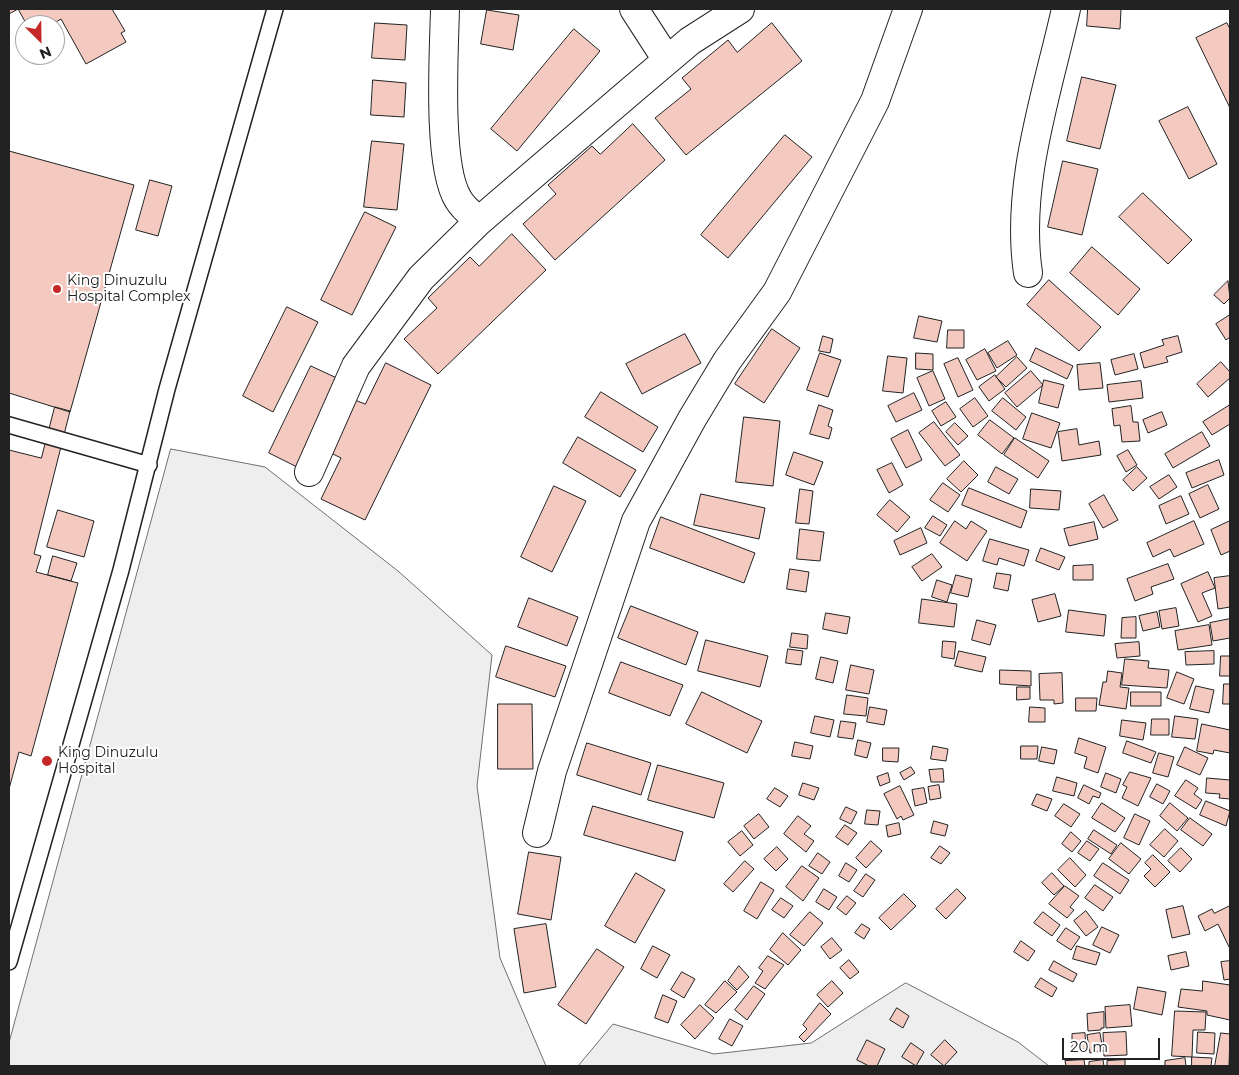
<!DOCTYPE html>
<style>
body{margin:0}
#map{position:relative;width:1239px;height:1075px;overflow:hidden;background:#fff;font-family:Montserrat,sans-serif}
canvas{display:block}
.frame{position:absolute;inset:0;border:10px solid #222;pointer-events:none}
.north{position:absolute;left:15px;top:15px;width:50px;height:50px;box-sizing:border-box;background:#fff;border:1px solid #a7a7a7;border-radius:50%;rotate:157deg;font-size:14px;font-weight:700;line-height:20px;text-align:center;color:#222}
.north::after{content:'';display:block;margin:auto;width:18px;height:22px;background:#c62828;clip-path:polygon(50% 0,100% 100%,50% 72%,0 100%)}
.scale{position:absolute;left:1062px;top:1038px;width:98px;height:22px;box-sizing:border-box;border:2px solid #222;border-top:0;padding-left:6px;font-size:15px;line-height:18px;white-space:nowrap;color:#222;-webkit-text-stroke:4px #fff;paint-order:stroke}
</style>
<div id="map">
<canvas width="1239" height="1075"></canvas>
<div class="frame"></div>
<div class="north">N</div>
<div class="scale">20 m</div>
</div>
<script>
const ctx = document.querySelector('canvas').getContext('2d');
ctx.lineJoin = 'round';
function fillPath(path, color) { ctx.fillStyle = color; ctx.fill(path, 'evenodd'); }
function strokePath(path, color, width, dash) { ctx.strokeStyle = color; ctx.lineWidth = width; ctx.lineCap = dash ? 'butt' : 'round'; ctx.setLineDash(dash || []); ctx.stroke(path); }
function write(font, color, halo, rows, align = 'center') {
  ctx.font = font + ' Montserrat,sans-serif'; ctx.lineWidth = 4; ctx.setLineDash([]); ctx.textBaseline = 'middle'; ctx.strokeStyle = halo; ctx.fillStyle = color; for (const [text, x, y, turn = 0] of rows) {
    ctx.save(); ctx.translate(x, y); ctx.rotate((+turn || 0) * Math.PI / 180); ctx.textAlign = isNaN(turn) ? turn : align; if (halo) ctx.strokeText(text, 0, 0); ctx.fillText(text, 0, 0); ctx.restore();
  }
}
const green = new Path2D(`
 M171,449L265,467L398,571L492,655L477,786L500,958L546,1066H9V1043Z
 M906,983L1018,1042L1049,1066H578L613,1024L714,1054L811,1043Z`);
const building = new Path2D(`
 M9,9H112L125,31L121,33L126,42L86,64L61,19L51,25H27L18,9L9,14Z
 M1088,9H1121L1120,29L1087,26Z
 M487,10L519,15L513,50L481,44Z
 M375,23L407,25L405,60L372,58Z
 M772,23L802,61L686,155L655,118L691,89L682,78L728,40L737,52Z
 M1227,23L1230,29V108L1196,38Z
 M574,29L600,51L517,151L491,129Z
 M1082,77L1116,85L1100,149L1067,141Z
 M373,80L406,83L404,117L371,115Z
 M1188,107L1217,164L1189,179L1159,121Z
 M633,124L665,160L555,260L523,224L556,194L548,185L592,146L600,154Z
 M785,135L812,157L728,258L701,235Z
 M372,141L404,144L397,210L364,207Z
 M9,151L134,185L70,412L9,393Z
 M1063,161L1098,169L1082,235L1048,227Z
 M150,180L172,186L158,236L136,230Z
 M1143,193L1192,240L1168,264L1119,217Z
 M365,212L396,227L352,315L321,300Z
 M512,234L546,270L438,374L404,339L437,308L428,298L470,257L479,266Z
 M1092,247L1140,289L1118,315L1070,273Z
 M1049,280L1101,327L1079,351L1027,305Z
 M1228,281L1230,298L1224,304L1214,295Z
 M287,307L318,322L273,412L243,396Z
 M1230,315V337L1226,340L1216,324Z
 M919,316L942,321L937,342L914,338Z
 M772,329L800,348L764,403L735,384Z
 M948,330H964V348H947Z
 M685,334L701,363L642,394L626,364Z
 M823,336L833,339L830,353L819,351Z
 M1178,336L1182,352L1166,357L1168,362L1144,368L1140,353L1164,345L1162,340Z
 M1008,341L1017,355L997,368L988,353Z
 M1036,348L1073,366L1067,379L1030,361Z
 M985,349L996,371L977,380L966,360Z
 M820,353L841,360L828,397L807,390Z
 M916,353L933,354V370L916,369Z
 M1134,354L1138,369L1115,375L1111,360Z
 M888,356L907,358L903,393L883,391Z
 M1017,357L1027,368L1006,387L996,377Z
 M958,358L973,390L958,397L944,364Z
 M1221,362L1230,372V378L1208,397L1197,384Z
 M386,363L431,385L365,520L321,499L341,458L329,452L355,400L365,404Z
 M1100,363L1103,388L1079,390L1077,365Z
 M311,366L341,380L299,468L269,453Z
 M933,371L945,399L929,406L917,378Z
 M1031,371L1043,385L1017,407L1005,393Z
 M995,375L1005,389L989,401L979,387Z
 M1044,380L1064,385L1058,408L1039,403Z
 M1141,381L1143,398L1109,402L1107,385Z
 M601,392L658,427L643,452L585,417Z
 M914,393L922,410L896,422L888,406Z
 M975,398L988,416L973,427L960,409Z
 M1003,398L1026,417L1016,430L992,411Z
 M946,402L956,417L941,426L932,411Z
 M819,405L833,410L828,426L832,428L829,439L810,434Z
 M1230,405V424L1212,435L1203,422Z
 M1131,406L1133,422H1138L1140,441L1122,442L1120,425L1114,426L1112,409Z
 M55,407L70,411L34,554L41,556L36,572L78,583L31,756L19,752L9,789V450L41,458Z
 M1162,412L1167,425L1148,433L1143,420Z
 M1032,413L1060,423L1051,448L1023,439Z
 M744,417L780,421L773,486L736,482Z
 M990,420L1014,438L1002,454L978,435Z
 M934,422L960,455L945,466L919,433Z
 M955,423L968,436L958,445L946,432Z
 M1077,429L1079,445L1099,441L1101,455L1062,461L1058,432Z
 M908,430L922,460L906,468L891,439Z
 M1202,432L1210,446L1173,468L1165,454Z
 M578,437L636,470L620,497L563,463Z
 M1015,438L1049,461L1038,478L1004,455Z
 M1128,450L1137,465L1126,472L1117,456Z
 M794,452L823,462L814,485L786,475Z
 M1219,460L1224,475L1192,488L1186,473Z
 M964,461L978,475L961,492L947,479Z
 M892,463L903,485L889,493L877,470Z
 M996,467L1018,479L1009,494L988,482Z
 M1137,467L1147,478L1133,491L1123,480Z
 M1169,475L1177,487L1159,499L1150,487Z
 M943,483L960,495L948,512L930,500Z
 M1208,485L1219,509L1200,518L1189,494Z
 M554,486L586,501L552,572L521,557Z
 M969,488L1027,511L1021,528L962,505Z
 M800,489L813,491L809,524L796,523Z
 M1031,489L1061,491L1059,510L1030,508Z
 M701,494L765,508L759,539L694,525Z
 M1104,495L1118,520L1103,528L1089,504Z
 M1181,496L1189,514L1166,524L1159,506Z
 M890,500L910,517L897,532L877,515Z
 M58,510L94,521L84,557L47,547Z
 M933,516L947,525L940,536L925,528Z
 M661,517L755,553L744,583L650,548Z
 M955,521L966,529L971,521L987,531L967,561L940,543Z
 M1194,521L1204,544L1174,557L1170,549L1153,557L1147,543Z
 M1230,521V551L1221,555L1211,530Z
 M1094,522L1098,539L1069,546L1064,529Z
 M921,528L927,543L900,555L894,541Z
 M800,529L824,532L820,561L797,559Z
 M990,539L1029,550L1024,566L999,558L997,565L983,561Z
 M1041,548L1065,557L1059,570L1036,561Z
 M932,554L942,567L922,581L912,567Z
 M53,556L77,563L71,581L48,575Z
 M1168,564L1174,579L1151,587L1153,594L1135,601L1127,579Z
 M1093,565V580H1073V566Z
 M790,569L809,572L806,592L787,589Z
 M1208,572L1215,588L1202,593L1212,616L1198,622L1181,584Z
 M997,573L1011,575L1008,591L994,588Z
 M956,575L972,579L968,597L951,593Z
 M1230,576V607L1218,609L1214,578Z
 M937,580L952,585L947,602L932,597Z
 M1055,594L1061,616L1038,622L1032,600Z
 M529,598L578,617L567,646L518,627Z
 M922,599L957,604L954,627L919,623Z
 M631,606L698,632L686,665L618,638Z
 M1176,608L1179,626L1162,629L1159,611Z
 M1069,610L1106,615L1104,636L1066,632Z
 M1157,612L1160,627L1143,631L1139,616Z
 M826,613L850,617L847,634L823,629Z
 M1136,617V638H1121L1122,618Z
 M1230,619V638L1213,641L1210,623Z
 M977,620L996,625L990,645L972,640Z
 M1209,625L1212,645L1178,650L1175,631Z
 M792,633L808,635L807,649L790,647Z
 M706,640L768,656L760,687L698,671Z
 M943,641L956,642L954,659L942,657Z
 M1139,642L1140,656L1117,658L1115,644Z
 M506,646L566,666L555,697L496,677Z
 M788,649L803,651L801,665L786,663Z
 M959,651L986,657L982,672L955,666Z
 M1214,651V664L1186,665L1185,652Z
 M1221,656H1230V676H1220Z
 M821,657L838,661L833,683L816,679Z
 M1125,659L1149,661L1148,668L1169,670L1167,688L1122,685Z
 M621,662L683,685L670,716L609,693Z
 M851,665L874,670L869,694L846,690Z
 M1000,670L1031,671V686L1000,684Z
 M1108,671L1122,673L1120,687L1129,688L1126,709L1099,705L1103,682H1106Z
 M1177,672L1194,679L1184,704L1167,698Z
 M1062,673L1063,703L1054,704V700H1040L1039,674Z
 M1224,684H1230V727V704H1223Z
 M1196,686L1214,690L1209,713L1190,709Z
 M1017,687H1030V699L1017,700Z
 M702,692L762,721L747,753L686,724Z
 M1131,692H1161V706H1131Z
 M847,695L868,698L866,716L844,714Z
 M1076,698H1097L1096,711H1076Z
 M498,704H532L533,769H498Z
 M870,707L887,710L884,725L867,722Z
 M1030,707L1045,708V722H1029Z
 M815,716L834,720L830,737L811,733Z
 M1175,716L1198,719L1195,739L1172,737Z
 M1152,719H1169V735H1151Z
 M1122,720L1146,723L1143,740L1120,736Z
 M841,721L856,723L853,739L838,737Z
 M1202,724L1230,730V753L1214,750L1213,754L1197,751Z
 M1079,738L1106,747L1098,773L1084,768L1087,757L1075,753Z
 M858,740L871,743L867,758L855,755Z
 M1127,741L1156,752L1151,763L1123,753Z
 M795,742L813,746L810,759L792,756Z
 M587,743L651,763L641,795L577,775Z
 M933,746L948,749L946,761L931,759Z
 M1021,746H1038L1037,759H1021Z
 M1042,747L1057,750L1054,764L1039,761Z
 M1185,747L1208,758L1200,775L1177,765Z
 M883,748H899L898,762L883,761Z
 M1159,753L1174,757L1168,777L1153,773Z
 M658,765L724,783L714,818L648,800Z
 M911,767L915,773L904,780L900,773Z
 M943,769L944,782H931L929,770Z
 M1130,772L1151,778L1138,806L1122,798L1127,787L1123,785Z
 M888,773L890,782L880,786L877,777Z
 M1106,773L1121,779L1116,793L1101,787Z
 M1057,777L1077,783L1074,796L1053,791Z
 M1207,778L1230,780V799L1219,798L1220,794L1206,793Z
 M1186,780L1198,788L1194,794L1202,800L1196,809L1175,796Z
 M803,783L819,788L814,800L799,795Z
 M1157,784L1170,791L1163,804L1150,797Z
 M939,785L941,798L930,800L928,787Z
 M1084,785L1101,793L1099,798L1093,796L1089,804L1078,798Z
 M900,786L914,815L903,820L901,816L897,819L884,794Z
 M775,788L788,796L780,807L767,799Z
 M924,788L927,803L915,806L912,790Z
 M1037,794L1052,799L1047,811L1032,805Z
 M1206,801L1230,811L1226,826L1200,815Z
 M1102,803L1125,818L1115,832L1092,818Z
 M1170,803L1188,818L1177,831L1160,816Z
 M1064,804L1080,814L1071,827L1055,816Z
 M593,806L683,832L675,861L584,835Z
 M846,807L857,812L851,824L840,819Z
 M867,810L880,811L878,825L865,824Z
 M759,814L769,827L754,839L744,826Z
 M1135,814L1150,821L1139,845L1124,838Z
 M798,816L811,826L804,834L814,841L806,852L784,834Z
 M1190,818L1212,834L1203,846L1181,830Z
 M934,821L948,825L945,836L931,833Z
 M899,823L901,834L888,837L886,826Z
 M845,825L857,833L848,845L836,837Z
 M1165,829L1178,841L1164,857L1150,845Z
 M1094,830L1117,845L1111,854L1088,839Z
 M742,831L753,845L740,856L728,842Z
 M1071,832L1081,841L1072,852L1062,844Z
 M871,841L882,851L866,868L856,858Z
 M1087,841L1099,849L1090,861L1078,853Z
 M1121,843L1141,859L1129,874L1109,859Z
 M940,846L950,853L941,864L931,858Z
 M777,847L788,859L776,871L764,859Z
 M1181,848L1192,859L1180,872L1168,861Z
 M529,852L561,857L551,920L518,914Z
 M818,853L830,862L822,874L809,866Z
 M1153,855L1170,872L1155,887L1144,876L1151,869L1145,863Z
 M1070,858L1086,875L1075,887L1058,870Z
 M745,861L754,869L733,892L724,884Z
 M846,863L857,870L849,882L839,876Z
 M1103,863L1129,880L1120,894L1094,876Z
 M802,866L819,878L803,901L786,887Z
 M636,873L665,890L635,943L605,926Z
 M1052,873L1064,886L1054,895L1042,883Z
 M866,874L875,880L863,897L854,891Z
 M761,882L774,890L757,919L744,911Z
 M1095,885L1113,897L1103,911L1085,898Z
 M1065,886L1079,896L1070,907L1074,910L1067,918L1049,904Z
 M824,889L837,897L829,910L816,902Z
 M957,889L966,898L946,919L936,909Z
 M904,894L916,906L891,930L879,918Z
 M847,896L856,903L846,915L837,908Z
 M781,898L793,906L784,918L772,910Z
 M1183,906L1190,934L1172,938L1166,910Z
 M1230,906V946L1229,947L1218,924L1205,931L1198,916L1212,909L1214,913Z
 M1086,911L1098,927L1086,936L1074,921Z
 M810,912L823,923L804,946L790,935Z
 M1043,912L1060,925L1052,936L1034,923Z
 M546,924L556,987L524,993L514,929Z
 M862,924L870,929L864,939L855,933Z
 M1102,927L1119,935L1110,953L1093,945Z
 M1066,928L1080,937L1071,950L1057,941Z
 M783,933L801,950L788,965L770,950Z
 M832,938L842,950L830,959L821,947Z
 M1021,941L1035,951L1028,961L1014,952Z
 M653,946L670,955L657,978L641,969Z
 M1077,946L1100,953L1096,965L1073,959Z
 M597,949L624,967L586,1024L558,1005Z
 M1186,952L1189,966L1171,970L1168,956Z
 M768,956L784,965L765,989L755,983L763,971L759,968Z
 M849,960L859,972L850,979L840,968Z
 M1054,961L1077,974L1073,982L1049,970Z
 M1230,961V979L1224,980L1221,962Z
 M739,966L749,977L737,990L728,981Z
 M682,972L695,979L684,998L671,990Z
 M1041,978L1057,988L1052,997L1035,987Z
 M725,981L737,992L716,1013L705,1005Z
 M832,981L843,993L828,1007L817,995Z
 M1203,981L1230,985V1020L1207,1015V1011L1178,1007L1181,989L1202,991Z
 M754,986L765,994L747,1020L735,1010Z
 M1138,987L1166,992L1162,1015L1134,1009Z
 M663,995L677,1001L668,1023L655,1018Z
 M820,1003L831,1014L804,1042L799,1037L807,1029L803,1025Z
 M700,1005L714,1018L695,1039L681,1025Z
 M1130,1005L1132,1026L1106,1028L1105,1007Z
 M897,1008L909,1016L903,1028L890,1020Z
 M1175,1011L1206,1012L1205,1030H1193L1192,1057L1172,1056Z
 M1104,1012V1028H1101V1030L1088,1031L1087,1014Z
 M730,1019L743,1026L732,1046L719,1039Z
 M1126,1032L1127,1055L1104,1056L1103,1033Z
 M1198,1032L1215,1033L1214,1054L1197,1053Z
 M1085,1033L1086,1049L1072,1050V1034Z
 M1100,1033L1103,1051L1090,1053L1087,1035Z
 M1221,1033L1230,1034L1229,1066H1215Z
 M867,1040L885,1049L877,1066H869L857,1060Z
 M945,1040L957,1052L944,1066L931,1055Z
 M911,1043L924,1052L916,1066L902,1057Z
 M1192,1057L1212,1058L1211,1066H1192Z
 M1185,1058L1186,1066H1165V1061Z
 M1084,1060L1085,1066H1066L1065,1061Z
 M1103,1060L1104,1066H1089V1062Z
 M1125,1060V1066H1107V1061Z`);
const lane = new Path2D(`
 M9,425L149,465
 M9,962L121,570L167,389L275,9`);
const street = new Path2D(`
 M445,9C444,51 437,165 458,199C463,208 472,215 479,221
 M634,9L667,60
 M1028,273C1015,185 1047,94 1066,9
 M309,472L356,366L421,278L479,221L632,90L690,41L740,9
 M537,833L552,771L636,521L692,419L727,361L777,292L875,101L908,9`);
const markers = [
 [57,289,5,"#c62828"],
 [47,761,6,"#c62828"]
];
const poiNames = [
 ["King Dinuzulu",67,281],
 ["Hospital Complex",67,297],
 ["King Dinuzulu",58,753],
 ["Hospital",58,769]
];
fillPath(green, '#eee');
strokePath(green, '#6f6f6f', 1);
fillPath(building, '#f3c9c0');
strokePath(building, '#222', 1);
strokePath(lane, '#222', 18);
strokePath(street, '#222', 30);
strokePath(lane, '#fff', 15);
strokePath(street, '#fff', 28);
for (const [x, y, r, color] of markers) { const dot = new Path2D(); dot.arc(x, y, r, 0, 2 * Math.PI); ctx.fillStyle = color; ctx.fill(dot); strokePath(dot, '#fff', 2); }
write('14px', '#222', '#fff', poiNames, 'left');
</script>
